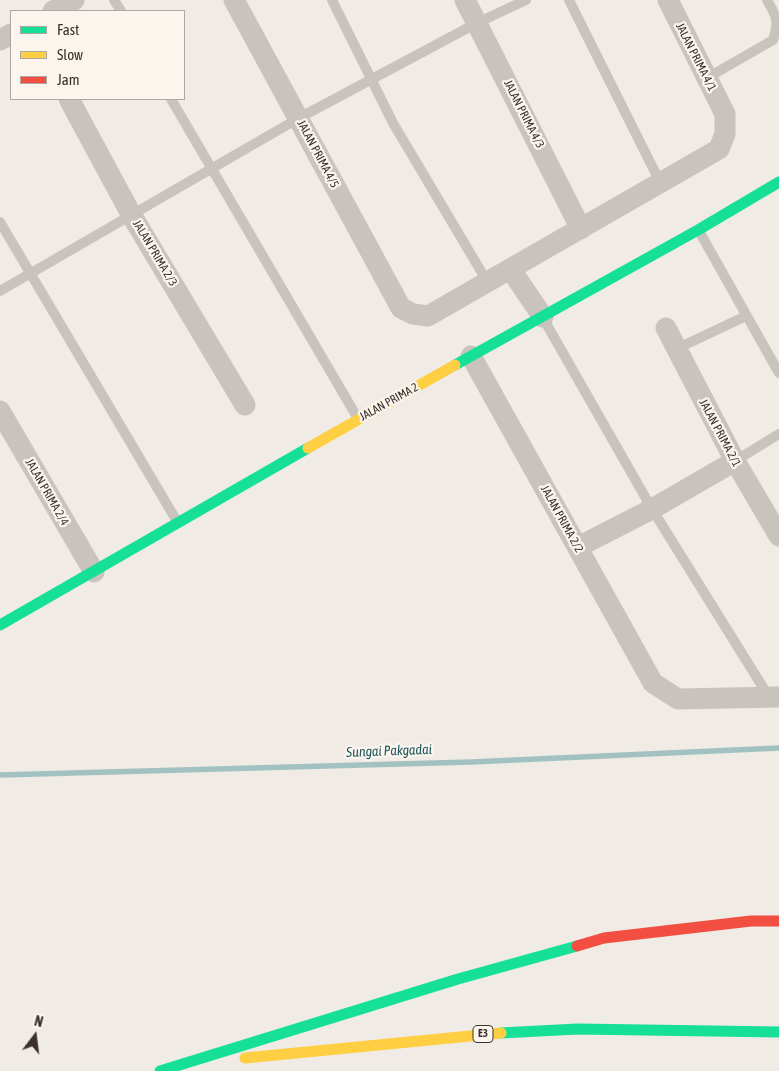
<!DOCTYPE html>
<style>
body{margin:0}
#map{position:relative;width:779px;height:1071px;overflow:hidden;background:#f0ebe5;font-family:"Asap Condensed",sans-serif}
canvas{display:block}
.legend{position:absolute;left:10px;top:10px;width:175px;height:90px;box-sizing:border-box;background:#fbf5ee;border:1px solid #aea6a0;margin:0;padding:6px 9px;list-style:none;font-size:15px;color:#3b302b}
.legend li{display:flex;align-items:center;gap:10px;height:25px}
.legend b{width:25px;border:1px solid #aea6a0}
.north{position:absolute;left:10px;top:1011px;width:50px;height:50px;-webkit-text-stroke:4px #fbf5ee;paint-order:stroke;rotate:15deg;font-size:14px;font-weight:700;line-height:20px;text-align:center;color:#3b302b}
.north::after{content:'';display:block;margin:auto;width:18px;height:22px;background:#3b302b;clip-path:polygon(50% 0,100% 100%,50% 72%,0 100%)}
</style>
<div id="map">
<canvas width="779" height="1071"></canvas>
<ul class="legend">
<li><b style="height:6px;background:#16e098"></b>Fast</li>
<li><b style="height:6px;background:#ffcf43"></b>Slow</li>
<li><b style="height:6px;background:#f24e42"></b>Jam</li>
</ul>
<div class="north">N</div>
</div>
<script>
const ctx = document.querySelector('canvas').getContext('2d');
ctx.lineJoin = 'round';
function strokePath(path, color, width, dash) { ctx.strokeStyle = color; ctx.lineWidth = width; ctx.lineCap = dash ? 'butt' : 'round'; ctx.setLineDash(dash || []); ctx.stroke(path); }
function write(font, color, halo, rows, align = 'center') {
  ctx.font = font + ' "Asap Condensed",sans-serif'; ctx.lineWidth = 4.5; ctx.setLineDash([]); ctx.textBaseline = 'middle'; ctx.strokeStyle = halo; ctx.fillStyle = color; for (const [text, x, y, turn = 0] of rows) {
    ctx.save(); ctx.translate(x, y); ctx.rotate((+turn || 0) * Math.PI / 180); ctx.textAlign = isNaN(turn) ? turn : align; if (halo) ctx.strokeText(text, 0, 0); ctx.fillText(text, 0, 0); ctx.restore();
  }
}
const stream = new Path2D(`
 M0,775L471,762L779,748`);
const lane = new Path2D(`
 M114,0L121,11
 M332,0L393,123L488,283
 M569,0L661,184
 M707,78L773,40C779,21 777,17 767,0
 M171,99L357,417
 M0,222L178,523
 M699,231L779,373
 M0,291L299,118L477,23L526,0
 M543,318L652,509L769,697
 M676,349L746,316
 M735,461L779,434`);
const street = new Path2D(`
 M234,0L401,308L413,314L428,316L719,149L725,134V114L668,0
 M465,0L581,229
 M53,11L74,0
 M0,40L11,34
 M69,99L132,216L245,405
 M511,270L543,317
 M666,328L735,461L779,536
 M471,356L653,683L678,699L779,697
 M0,411L94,572
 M578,547L652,509L735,461`);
const fast = new Path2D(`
 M455,365L698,230L779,182
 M0,625L308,448
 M501,1033L577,1029L779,1032
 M160,1071L458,979L577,946`);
const slow = new Path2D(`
 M308,448L455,365
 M245,1058L501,1033`);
const jam = new Path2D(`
 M577,946L604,938L751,921H779`);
const shields = [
 [483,1034,20]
];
const shieldNames = [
 ["E3",483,1034]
];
const streetNames = [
 ["JALAN PRIMA 4/1",696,57,63],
 ["JALAN PRIMA 4/3",524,114,63],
 ["JALAN PRIMA 4/5",318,154,62],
 ["JALAN PRIMA 2/3",155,253,59],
 ["JALAN PRIMA 2",389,402,-29],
 ["JALAN PRIMA 2/1",720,433,62],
 ["JALAN PRIMA 2/4",47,492,60],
 ["JALAN PRIMA 2/2",562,519,61]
];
const waterNames = [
 ["Sungai Pakgadai",389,751,-2]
];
strokePath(stream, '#a1c2c1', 5.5);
strokePath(lane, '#c9c3be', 10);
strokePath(street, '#c9c3be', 21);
strokePath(fast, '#16e098', 11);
strokePath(slow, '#ffcf43', 11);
strokePath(jam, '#f24e42', 11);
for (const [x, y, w] of shields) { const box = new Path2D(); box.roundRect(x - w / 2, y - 8.5, w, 17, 4); ctx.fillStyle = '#fbf5ee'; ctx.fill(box); strokePath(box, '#3b302b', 1); }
write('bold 11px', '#3b302b', null, shieldNames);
write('12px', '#3b302b', '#fbf5ee', streetNames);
write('italic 14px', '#1f5a5e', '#fbf5ee', waterNames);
</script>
